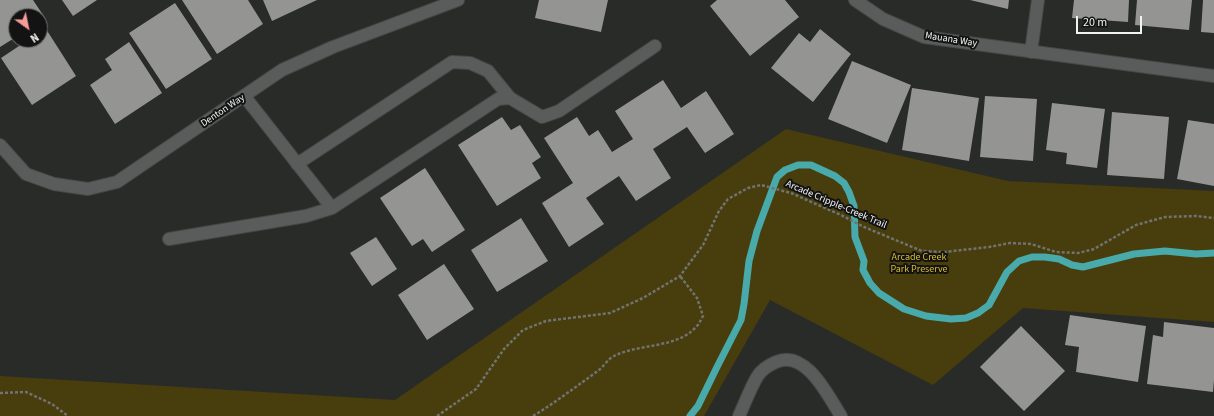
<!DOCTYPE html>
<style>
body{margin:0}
#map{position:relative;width:1214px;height:416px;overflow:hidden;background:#292b29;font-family:"Source Sans 3",sans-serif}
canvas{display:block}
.north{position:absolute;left:8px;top:8px;width:40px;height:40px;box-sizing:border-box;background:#121312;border:1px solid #6b6d6b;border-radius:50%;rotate:147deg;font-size:11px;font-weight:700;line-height:16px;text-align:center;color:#f1f3f1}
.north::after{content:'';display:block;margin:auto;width:14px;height:18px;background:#f59b98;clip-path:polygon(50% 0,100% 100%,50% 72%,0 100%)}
.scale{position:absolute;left:1076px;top:16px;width:66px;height:18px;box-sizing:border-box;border:2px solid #f1f3f1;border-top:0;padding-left:5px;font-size:12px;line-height:14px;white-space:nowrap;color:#f1f3f1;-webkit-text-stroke:3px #121312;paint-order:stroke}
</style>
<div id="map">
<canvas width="1214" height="416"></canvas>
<div class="north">N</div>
<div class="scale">20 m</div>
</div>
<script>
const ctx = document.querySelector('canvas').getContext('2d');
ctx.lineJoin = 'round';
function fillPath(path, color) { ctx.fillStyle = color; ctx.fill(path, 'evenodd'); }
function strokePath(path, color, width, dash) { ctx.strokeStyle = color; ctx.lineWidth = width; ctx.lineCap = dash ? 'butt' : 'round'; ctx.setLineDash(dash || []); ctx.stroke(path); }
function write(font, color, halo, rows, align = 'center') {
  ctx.font = font + ' "Source Sans 3",sans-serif'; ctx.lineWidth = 4; ctx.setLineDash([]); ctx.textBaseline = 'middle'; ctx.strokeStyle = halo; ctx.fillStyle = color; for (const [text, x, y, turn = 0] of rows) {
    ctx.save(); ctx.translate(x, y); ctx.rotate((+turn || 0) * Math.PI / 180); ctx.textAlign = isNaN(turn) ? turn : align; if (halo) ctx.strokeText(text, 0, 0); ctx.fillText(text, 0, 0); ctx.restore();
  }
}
const green = new Path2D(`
 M786,129L1008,181L1214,191V322L1023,308L933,385L770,300L704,416H0V376L395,400Z`);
const stream = new Path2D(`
 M690,416L698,406L717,367L741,320L744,304L749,261L757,231L777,177L785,170L798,165H811L835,176L844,183L849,192L854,206L855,237L864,261L863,270L870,283L879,293L904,309L926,316L951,319L966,318L978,313L989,305L1007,272L1019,261L1032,257H1045L1059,259L1072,265L1083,267L1134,254L1165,251L1196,254L1214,253`);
const building = new Path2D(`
 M0,0H33L45,18L40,21V16H16V37L0,47Z
 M62,0H97L73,16Z
 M182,0H248L263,24L217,54Z
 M263,0H317L272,21Z
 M539,0H608L601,32L535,18Z
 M717,0H785L799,17L750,56L710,6Z
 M970,0H1009L1008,9Z
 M1074,0H1129L1128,22L1072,18Z
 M1137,0H1192L1189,30L1135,25Z
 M1203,0H1214V33L1201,32Z
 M175,3L212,59L166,89L129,33Z
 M46,29L76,76L32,105L1,58L28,40H40V32Z
 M820,29L851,54L813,102L771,68L799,33L810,42Z
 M129,42L162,93L115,124L90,85L112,70L105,59Z
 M852,61L911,85L887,143L828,119Z
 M663,80L681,108L706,91L734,134L705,153L687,127L653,149L671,178L636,201L619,176L586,198L604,224L569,247L542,203L573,183L544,138L577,117L589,136L598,130L612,152L633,139L615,111Z
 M912,88L979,98L969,161L902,150Z
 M985,96L1037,99L1033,161L980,157Z
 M1052,103L1105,109L1097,168L1066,164L1067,153L1046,150Z
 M1112,112L1169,117L1164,179L1107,175Z
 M502,117L511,130L520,125L541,157L532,163L541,178L497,206L458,145Z
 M1188,120L1214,124V186L1177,179Z
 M425,168L465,230L432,252L423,239L412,246L380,198Z
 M521,218L548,261L497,292L471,250Z
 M376,237L397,269L372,286L350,253Z
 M444,264L474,309L427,340L398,295Z
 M1070,315L1146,326L1138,382L1076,372L1079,347L1065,345Z
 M1164,322L1214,328V380L1213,392L1147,384L1153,335L1163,337Z
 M1021,326L1065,371L1024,411L980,367Z`);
const path = new Path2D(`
 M0,393L26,392L52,404L68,416
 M437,416L476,389L504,349L523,330L546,321L610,313L643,298L680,276L703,245L719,211L728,199L748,188L761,185L791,193L841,215L864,227L922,251L944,252L989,247L1010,243L1031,244L1056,252L1078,253L1094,249L1136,225L1165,217L1196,216L1214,218
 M533,416C556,402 577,386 599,370C604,366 608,359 614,356C640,343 677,349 697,326C700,323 701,319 703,316L697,298L680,276`);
const lane = new Path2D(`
 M297,164L452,62L470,63L488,71L510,98`);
const street = new Path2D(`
 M855,0L883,19L924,37L1214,76
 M1031,52L1038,0
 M245,97L332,208
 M0,145L26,174L54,184L88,189L117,182L282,70L333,47L458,0
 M169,239L306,216L332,208L498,99L510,98L542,117L559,111L655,46
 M739,416C745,403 750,389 757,377C761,370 769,365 776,362C806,349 828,396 841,416`);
const streetNames = [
 ["Mauana Way",951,40,9],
 ["Denton Way",223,111,-34],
 ["Arcade Cripple-Creek Trail",836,205,23]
];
const parkNames = [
 ["Arcade Creek",919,258],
 ["Park Preserve",919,270]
];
fillPath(green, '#483d0c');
strokePath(stream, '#48aaaa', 7);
fillPath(building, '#949592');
strokePath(lane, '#454745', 14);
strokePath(street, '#454745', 14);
strokePath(path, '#717371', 2.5, [3, 2]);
strokePath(lane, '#5a5c5b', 12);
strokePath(street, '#5a5c5b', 12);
write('10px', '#f1f3f1', '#121312', streetNames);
write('10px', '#dbbd2d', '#121312', parkNames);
</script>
